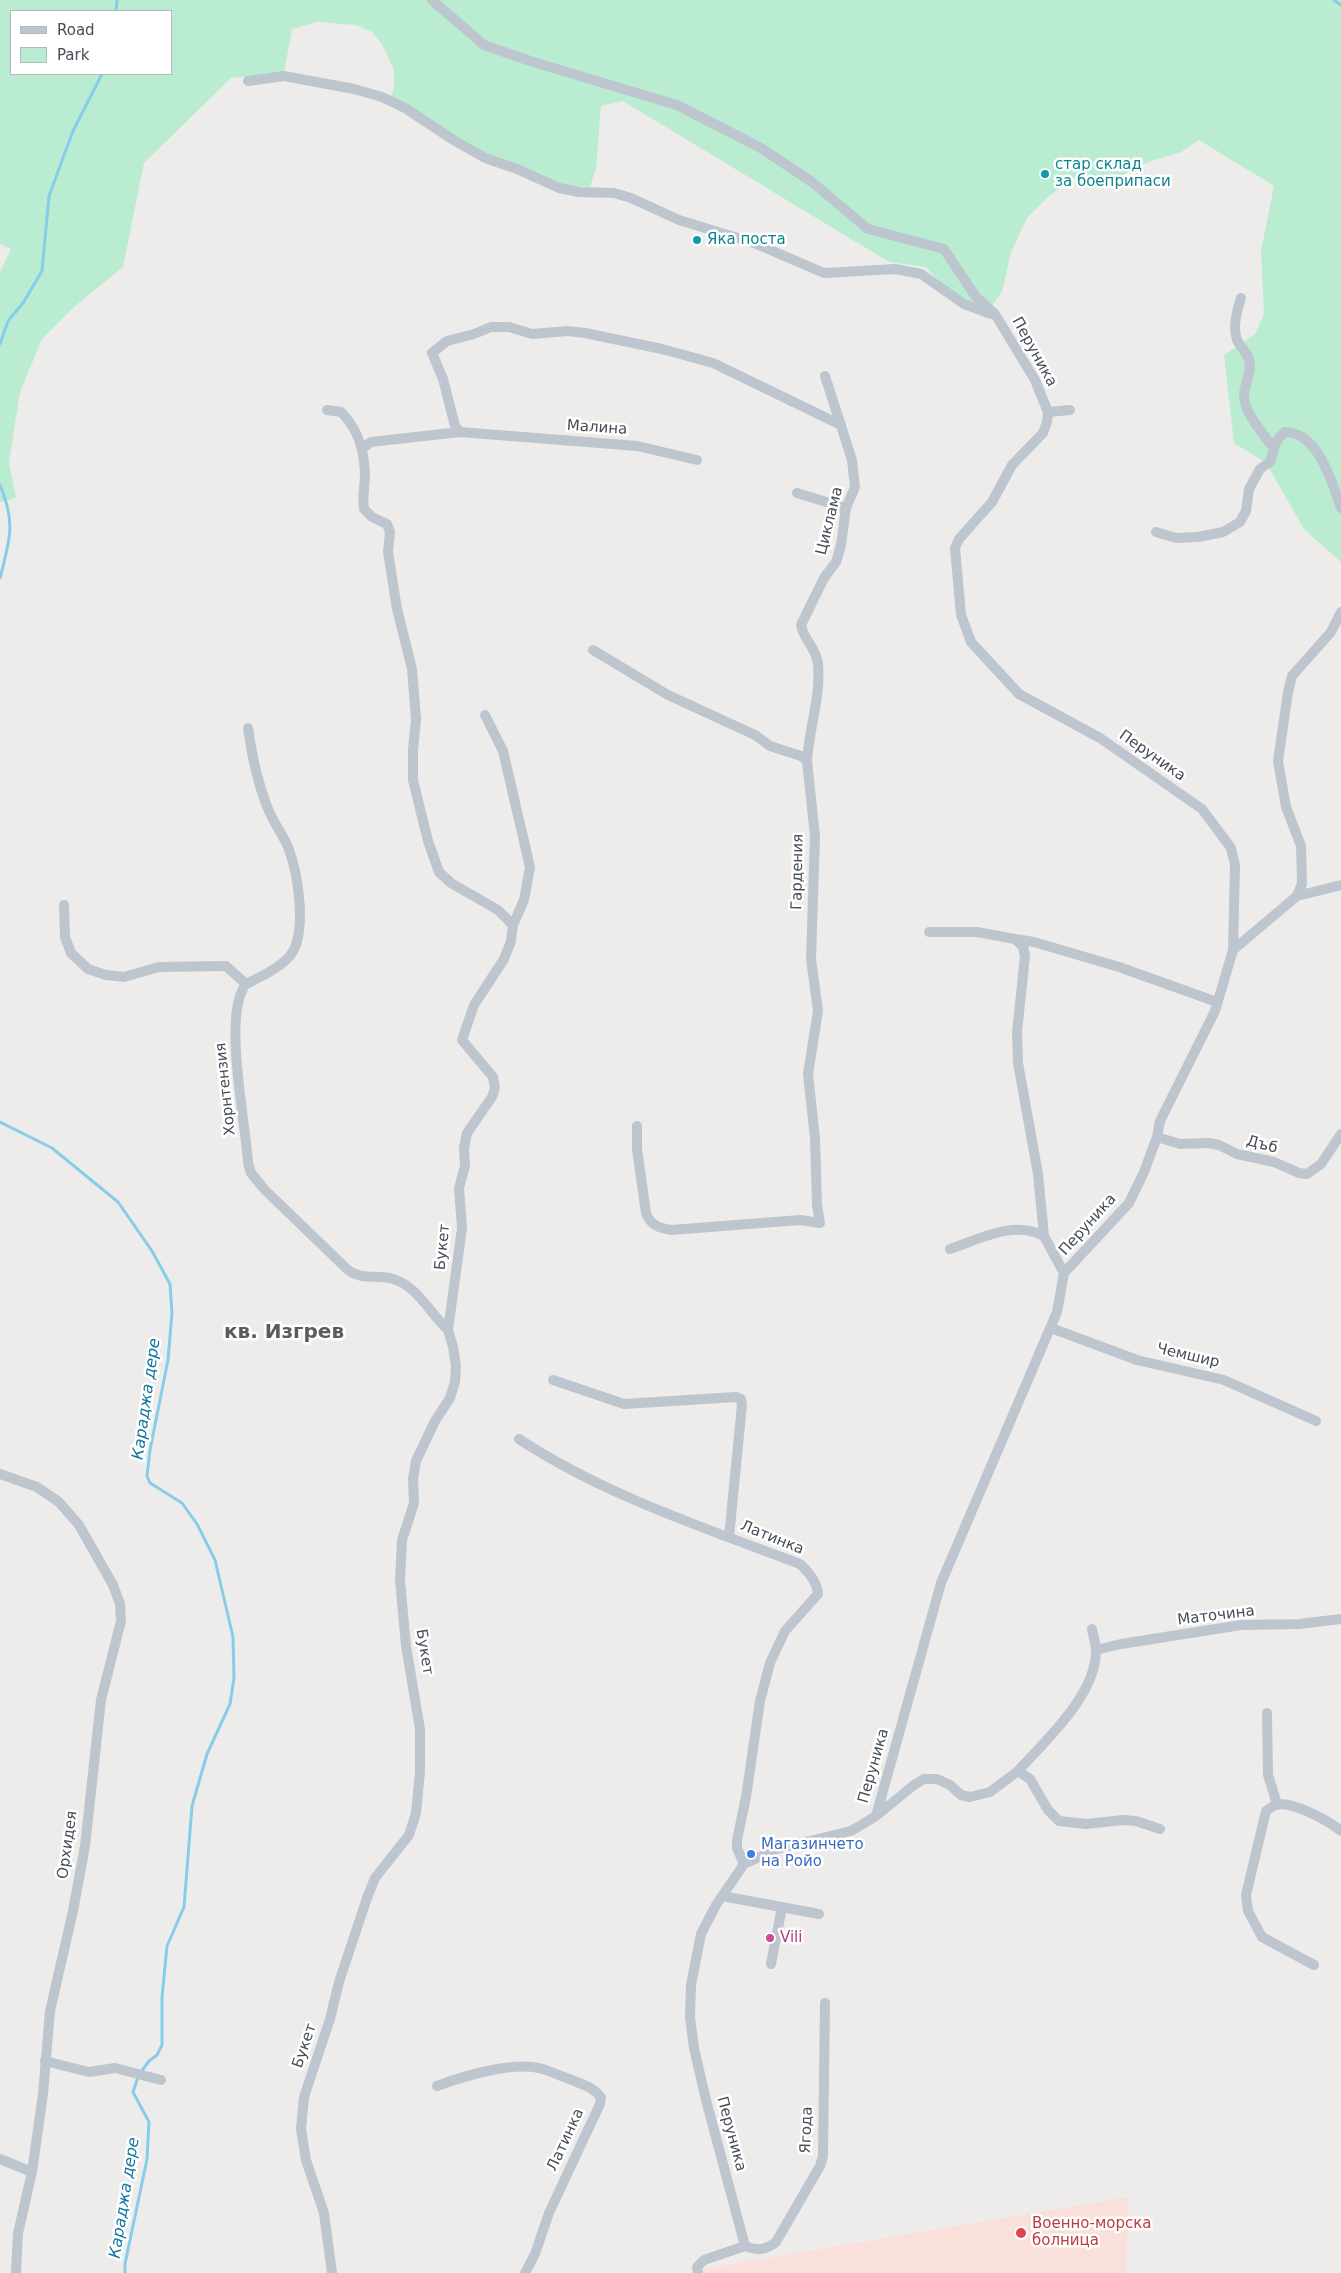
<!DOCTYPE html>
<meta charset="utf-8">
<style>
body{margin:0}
#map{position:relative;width:1341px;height:2273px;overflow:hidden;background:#eeeceb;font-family:"DejaVu Sans",sans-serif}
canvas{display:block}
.legend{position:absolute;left:10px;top:10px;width:162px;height:65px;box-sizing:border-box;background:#fff;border:1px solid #b5b8bc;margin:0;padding:6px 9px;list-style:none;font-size:15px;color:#454d58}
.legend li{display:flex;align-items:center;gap:10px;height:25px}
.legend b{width:25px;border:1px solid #b5b8bc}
</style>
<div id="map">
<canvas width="1341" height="2273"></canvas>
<ul class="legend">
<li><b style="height:6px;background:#bdc5ce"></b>Road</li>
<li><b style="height:14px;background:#b9ecd1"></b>Park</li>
</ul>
</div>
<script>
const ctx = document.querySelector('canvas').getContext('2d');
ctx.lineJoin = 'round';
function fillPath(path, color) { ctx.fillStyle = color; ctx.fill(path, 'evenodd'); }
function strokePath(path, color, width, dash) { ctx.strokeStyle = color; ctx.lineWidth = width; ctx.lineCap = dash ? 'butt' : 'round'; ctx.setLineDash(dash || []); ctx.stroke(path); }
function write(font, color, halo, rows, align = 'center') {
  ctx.font = font + ' "DejaVu Sans",sans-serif'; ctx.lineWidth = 5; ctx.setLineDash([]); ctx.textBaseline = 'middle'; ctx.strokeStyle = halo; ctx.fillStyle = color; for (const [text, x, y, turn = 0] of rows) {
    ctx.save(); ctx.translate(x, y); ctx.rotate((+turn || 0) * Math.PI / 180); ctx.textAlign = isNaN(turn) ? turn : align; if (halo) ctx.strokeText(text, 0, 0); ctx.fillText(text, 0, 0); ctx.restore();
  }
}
const medical = new Path2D(`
 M1128,2197L1126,2273H703L702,2269Z`);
const green = new Path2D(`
 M0,0H1341V562L1304,529L1266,463L1234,443L1224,355L1255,334L1264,314L1261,251L1274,186L1199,140L1181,152L1148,162L1119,177H1075L1048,197L1027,218L1011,252L1002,292L989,310L949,293L926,267L889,262L623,101L601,106L596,168L590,187L561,186L485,162L391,97L394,87V70L382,44L372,32L356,25L317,22L292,29L284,73L231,78L144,163L123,267L75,306L42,339L20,392L9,462L16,498L0,502V272L11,249L0,244ZM11,11H171V74H11Z`);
const stream = new Path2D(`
 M1334,0L1341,5
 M116,11L117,0
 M0,344L8,321L23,303L42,271L49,196L73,131L102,74
 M0,485C16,523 10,539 0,578
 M0,1122L52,1148L118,1202L152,1251L170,1284L172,1313L168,1360L150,1450L147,1476L150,1483L182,1503L197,1524L215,1560L233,1637L234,1678L230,1704L207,1754L192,1806L184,1907L167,1946L162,1997V2045L157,2055L149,2061L141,2072
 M125,2273V2264L147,2159L149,2122L133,2092L138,2077`);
const street = new Path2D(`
 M432,0L484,45L533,62L677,105L761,148L812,182L868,229L944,249L976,297L995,314L1035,380L1048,412L1047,422L1043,433L1012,465L992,502L959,539L955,548L961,615L971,642L1019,694L1100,738L1202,809L1231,848L1235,865L1233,950L1215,1011L1160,1121L1157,1137L1144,1172L1129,1203L1064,1273
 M248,81L284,76L354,89L382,97L405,108L455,141L485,158L517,169L559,188L579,192L614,193L631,198L679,220L754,243L824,273L895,269L921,274L964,304L991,314
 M1241,298C1237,310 1232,327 1237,340C1240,347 1247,352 1249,360C1253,372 1243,385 1244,398C1246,415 1264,434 1273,448
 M327,410L341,412C358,429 364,449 365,473C365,485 362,497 364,509L372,517L387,524L390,532L388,552L397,609L412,669L416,719L413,750V780L428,841L439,872L451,883L498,910L513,925
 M1048,412L1070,410
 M362,449L371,442L460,432
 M697,460L637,446L460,432L455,426L443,379L432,353L447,341L474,334L491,327H509L532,334L568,331L585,333L662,349L713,363L841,425
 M797,493L846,508
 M1156,532L1176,538L1198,537L1223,532L1240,522L1246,511L1249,489L1260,469L1270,462L1277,440L1285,432C1318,432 1332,482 1341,508
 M593,650L668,695L755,735L770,746L801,756L807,761L815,836L811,959L818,1011L808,1074L815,1138L817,1205L820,1223L800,1220L671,1230C659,1228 650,1225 646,1213L637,1149V1126
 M807,761C809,729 821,696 818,664C816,647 803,639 801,625L824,578L836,562L841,545L846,508L855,487L852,460L825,376
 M1297,896L1302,884L1301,846L1286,807L1278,761L1288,692L1292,676L1331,632L1341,612
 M64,905L65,937L71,953L88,969L106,975L124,977L159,967L226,966L246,984C222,1014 246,1123 248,1163L251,1173L265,1190L348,1270C362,1280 374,1275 390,1278C416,1284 429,1312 448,1330
 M1015,939L1034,942L1119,967L1217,1002
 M1233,950L1297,896L1341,885
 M246,984C260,977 276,970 288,958C309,937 298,873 288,847C282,833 272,821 267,806C257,781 252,756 248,728
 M1157,1137L1180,1144L1209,1143L1219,1145L1237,1154L1274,1162L1299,1173L1307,1174L1321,1164L1341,1134
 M950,1249C980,1239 1013,1220 1044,1236
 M1051,1328L1137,1360L1224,1380L1316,1421
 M553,1380L624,1404L736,1397L741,1399L742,1405L729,1537
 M519,1439C604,1495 705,1528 800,1564C809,1572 817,1582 818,1594L785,1631L770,1663L760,1701L746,1797L737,1840V1848L744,1864
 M0,1474L37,1487L59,1502L79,1525L113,1585L120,1604L121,1621L101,1700L85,1846L73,1911L50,2011L43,2094L32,2172L18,2233L16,2273
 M1096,1650L1121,1644L1241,1625L1299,1624L1341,1619
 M1267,1713L1268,1775L1277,1804
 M1018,1771C1046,1740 1096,1695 1096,1651C1096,1644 1093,1636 1092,1629
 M876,1816L941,1583L1057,1312L1064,1273L1044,1236L1038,1174L1018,1063L1017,1032L1025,956L1023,947L1015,939L977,932H929
 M722,1896L819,1914
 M771,1964L782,1907
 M1314,1965L1262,1937L1248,1911L1246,1895L1266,1811C1269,1809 1272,1806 1276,1805C1291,1800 1329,1821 1341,1831
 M45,2061L89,2072L115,2068L161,2080
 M437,2086C464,2076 510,2062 539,2068C550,2071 561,2076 572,2080C583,2085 594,2087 601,2098L600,2104L549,2213L535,2254L525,2273
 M0,2159L32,2172
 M745,2246L706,2100L694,2048L690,2017L691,1985L701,1934L716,1905L744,1864L777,1849L851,1831L876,1816L914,1785L924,1779H937L950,1785L961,1795L970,1797L990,1792L1018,1771L1030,1779L1048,1810L1059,1821L1086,1824L1123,1820L1136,1821L1160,1829
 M745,2246C757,2251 766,2250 776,2242L820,2166L823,2156L825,2003
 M332,2273L324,2213L306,2160L301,2129L304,2097L330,2019L339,1982L367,1898L375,1878L409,1835L416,1813L420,1772V1729L406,1646L400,1580L402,1540L414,1503L413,1479L416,1461L435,1421L450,1398L455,1382L456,1366L453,1347L448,1330L462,1228L459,1188L465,1166L464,1148L467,1133L492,1097L495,1088L493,1077L462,1040L474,1005L504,959L511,941L513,925L524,900L530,867L503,751L485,715
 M698,2273L697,2267L704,2260L745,2246`);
const markers = [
 [1045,174,5,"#0f9aa8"],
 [697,240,5,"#0f9aa8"],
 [751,1854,5,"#3f7fe0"],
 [770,1938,5,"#d1479c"],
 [1021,2233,6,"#e0444e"]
];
const cultureNames = [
 ["стар склад",1055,165],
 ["за боеприпаси",1055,182],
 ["Яка поста",707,240]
];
const streetNames = [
 ["Перуника",1034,352,61],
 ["Малина",597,428,4],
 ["Циклама",830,521,-76],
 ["Перуника",1152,756,35],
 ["Гардения",798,872,-89],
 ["Хорнтензия",226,1089,-96],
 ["Дъб",1262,1145,15],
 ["Перуника",1088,1225,-48],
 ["Букет",443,1247,-84],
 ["Чемшир",1188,1356,13],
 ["Латинка",772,1538,22],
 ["Маточина",1216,1616,-7],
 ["Букет",424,1652,81],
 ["Перуника",874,1766,-74],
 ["Орхидея",68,1845,-82],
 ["Букет",305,2046,-71],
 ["Ягода",807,2130,-88],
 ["Перуника",731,2134,75],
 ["Латинка",566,2140,-65]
];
const shopNames = [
 ["Магазинчето",761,1845],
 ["на Ройо",761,1862]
];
const hotelNames = [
 ["Vili",780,1938]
];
const healthNames = [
 ["Военно-морска",1032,2224],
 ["болница",1032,2241]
];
const waterNames = [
 ["Караджа дере",147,1399,-82],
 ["Караджа дере",125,2198,-81]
];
const districtNames = [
 ["кв. Изгрев",284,1333]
];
fillPath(medical, '#f9e0db');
fillPath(green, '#b9ecd1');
strokePath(stream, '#87cde9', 3);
strokePath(street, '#bdc5ce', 10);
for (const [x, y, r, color] of markers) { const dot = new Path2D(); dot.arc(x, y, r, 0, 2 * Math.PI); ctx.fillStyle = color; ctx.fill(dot); strokePath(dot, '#fff', 2); }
write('15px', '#0d838f', '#fff', cultureNames, 'left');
write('15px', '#454d58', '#fff', streetNames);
write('15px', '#366cbe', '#fff', shopNames, 'left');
write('15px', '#b23c85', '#fff', hotelNames, 'left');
write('15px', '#be3a42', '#fff', healthNames, 'left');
write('italic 16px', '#0f76a0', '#fff', waterNames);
write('bold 20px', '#595b60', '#fff', districtNames);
</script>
